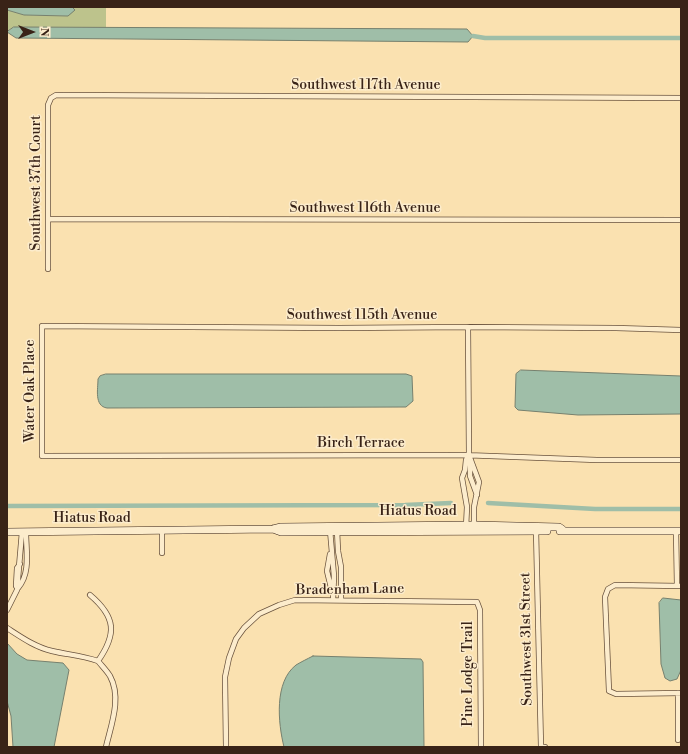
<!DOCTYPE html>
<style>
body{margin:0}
#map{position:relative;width:688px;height:754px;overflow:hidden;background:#fae1b0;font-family:"Libre Bodoni",serif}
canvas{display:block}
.frame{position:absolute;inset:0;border:8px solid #392317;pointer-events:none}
.north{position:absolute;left:12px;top:12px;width:40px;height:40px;-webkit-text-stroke:3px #fceccc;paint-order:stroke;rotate:90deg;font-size:11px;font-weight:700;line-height:16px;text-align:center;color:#392317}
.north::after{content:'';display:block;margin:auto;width:14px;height:18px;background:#392317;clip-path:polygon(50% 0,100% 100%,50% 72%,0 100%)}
</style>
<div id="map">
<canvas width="688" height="754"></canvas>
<div class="frame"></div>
<div class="north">N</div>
</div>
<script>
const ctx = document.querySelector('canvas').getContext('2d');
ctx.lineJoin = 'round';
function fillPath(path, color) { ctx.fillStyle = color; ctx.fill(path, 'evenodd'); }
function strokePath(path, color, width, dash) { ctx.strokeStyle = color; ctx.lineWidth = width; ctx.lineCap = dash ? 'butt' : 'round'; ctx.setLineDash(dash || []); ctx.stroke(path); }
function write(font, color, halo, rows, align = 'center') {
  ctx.font = font + ' "Libre Bodoni",serif'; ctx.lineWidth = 3; ctx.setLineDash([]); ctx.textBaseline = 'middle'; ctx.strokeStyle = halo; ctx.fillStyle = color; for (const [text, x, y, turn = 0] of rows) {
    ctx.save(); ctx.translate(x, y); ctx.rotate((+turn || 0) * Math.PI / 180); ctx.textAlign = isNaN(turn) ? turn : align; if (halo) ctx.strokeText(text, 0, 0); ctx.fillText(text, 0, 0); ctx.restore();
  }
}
const green = new Path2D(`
 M72,7H106V28L15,27L7,31V8L8,10L24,15L68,16L74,8Z`);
const water = new Path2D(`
 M7,7H72L75,10L68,16L24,15L7,10Z
 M14,27L467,29L473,36L468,42L16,38L7,32Z
 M521,370L681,376V414L578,415L518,410L515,407L516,374Z
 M106,374H406L412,376L413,401L406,407L107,408C94,406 98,389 98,379L100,376Z
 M663,598L681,600V670L677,679L670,681L665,678L661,664L659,603Z
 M7,643L17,654L27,660L63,663L69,670L54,747H13L11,716L7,701Z
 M313,656L421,659L423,662L424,747H284C278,723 274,682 296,665C301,662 307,659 313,656Z`);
const canal = new Path2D(`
 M473,36L485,38H681
 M488,503L595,509H681
 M7,506L405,505L451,503`);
const street = new Path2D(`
 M48,219L681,220
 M48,269V105L51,98L56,95L681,98
 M468,327L469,455L479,482L474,507V528
 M681,330L616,328L468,327L339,328L42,326V456L463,455L597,460H681
 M470,462V476L477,495
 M466,527L467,507L462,478L465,470L466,460L469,455
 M330,530L334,576L333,600
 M337,530L338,551L341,567V600
 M536,530L541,747H545
 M162,531V553
 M676,531L677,586
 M330,554L327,571L332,592
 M16,586L17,568L20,564
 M681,586L615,585L608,589L605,597L609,691L616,694L681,693
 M18,588C31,573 26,551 26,532
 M90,595C116,617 117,634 98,661
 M7,610L17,590L22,532
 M7,628C21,637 35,647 52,651C69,655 80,655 98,661
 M98,661C102,666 107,671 110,676C122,698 111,725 106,747
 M678,693V740
 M226,747L225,677L229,658L236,639L244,628L259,614L279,605L295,600L477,602L480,610L481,747`);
const secondary = new Path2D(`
 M273,529L281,532L547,531
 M560,531H681
 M7,532L273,529L281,527L474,525L559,527L562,529`);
const streetNames = [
 ["Southwest 117th Avenue",366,86],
 ["Southwest 37th Court",37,183,-90],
 ["Southwest 116th Avenue",365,209],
 ["Southwest 115th Avenue",362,316],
 ["Water Oak Place",31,391,-90],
 ["Birch Terrace",361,444],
 ["Hiatus Road",418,512],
 ["Hiatus Road",92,519],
 ["Bradenham Lane",350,590,-1],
 ["Southwest 31st Street",527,639,-91],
 ["Pine Lodge Trail",469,674,-90]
];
fillPath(green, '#bdc38c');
fillPath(water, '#9fbea8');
strokePath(water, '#76806e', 1);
strokePath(canal, '#9fbea8', 4.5);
strokePath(street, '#69523d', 6);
strokePath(secondary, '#392317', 8);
strokePath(street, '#fceccc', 4.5);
strokePath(secondary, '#fceccc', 7);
write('14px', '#392317', '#fceccc', streetNames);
</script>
